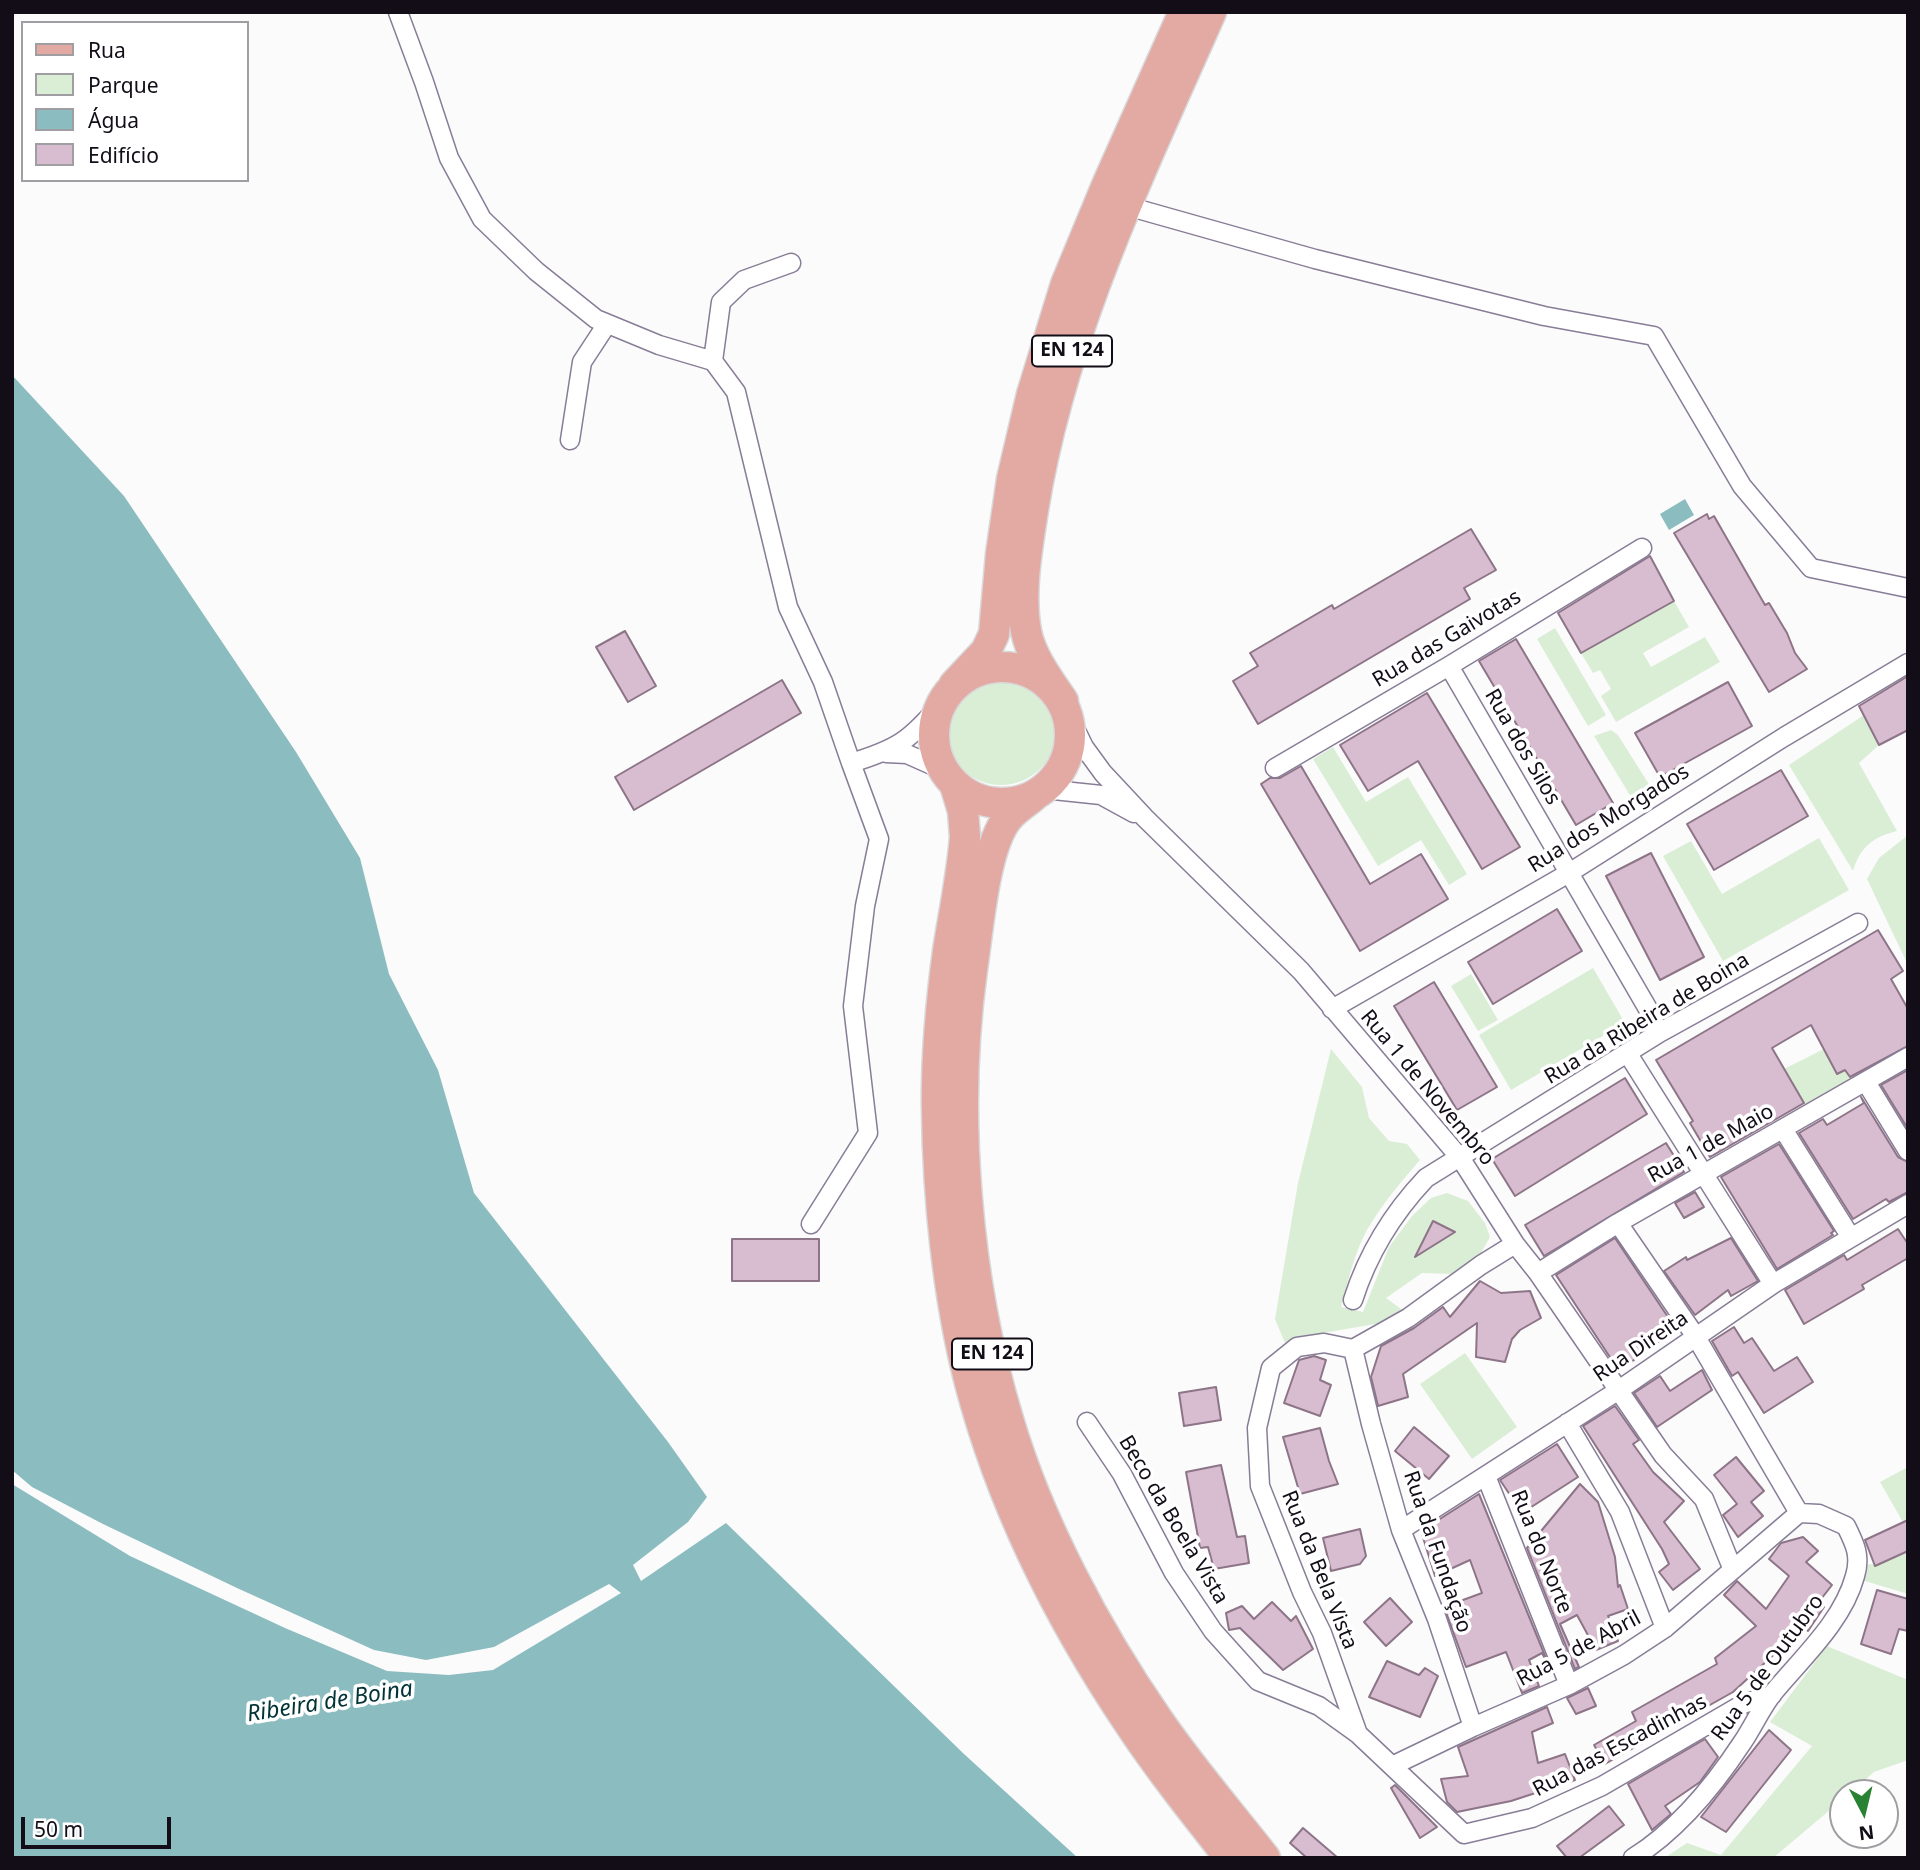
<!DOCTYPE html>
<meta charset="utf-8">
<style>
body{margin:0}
#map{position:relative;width:1920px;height:1870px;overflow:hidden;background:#fbfbfb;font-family:"Noto Sans",sans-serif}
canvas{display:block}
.frame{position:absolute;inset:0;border:14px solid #120d17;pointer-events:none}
.legend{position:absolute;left:21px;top:21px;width:228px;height:161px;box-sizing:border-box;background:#fff;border:2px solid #a09ea2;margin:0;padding:9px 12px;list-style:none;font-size:21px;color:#120d17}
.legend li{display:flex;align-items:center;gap:14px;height:35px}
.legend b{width:35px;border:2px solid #a09ea2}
.north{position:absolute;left:1829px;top:1779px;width:70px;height:70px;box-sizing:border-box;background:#fff;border:2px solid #a09ea2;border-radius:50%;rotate:173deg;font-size:19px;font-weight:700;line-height:28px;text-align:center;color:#120d17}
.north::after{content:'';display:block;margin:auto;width:24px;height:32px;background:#298231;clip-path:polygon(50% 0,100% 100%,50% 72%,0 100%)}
.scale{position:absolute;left:21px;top:1817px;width:150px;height:32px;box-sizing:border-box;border:4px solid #120d17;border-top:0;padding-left:9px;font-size:21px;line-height:24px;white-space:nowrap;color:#120d17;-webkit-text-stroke:5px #fff;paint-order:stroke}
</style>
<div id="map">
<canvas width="1920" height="1870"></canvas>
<div class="frame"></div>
<ul class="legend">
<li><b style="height:9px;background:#e3aaa3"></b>Rua</li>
<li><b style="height:19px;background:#daeed6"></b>Parque</li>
<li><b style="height:19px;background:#8bbcc0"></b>Água</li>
<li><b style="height:19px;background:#d8bdd1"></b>Edifício</li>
</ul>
<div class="north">N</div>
<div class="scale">50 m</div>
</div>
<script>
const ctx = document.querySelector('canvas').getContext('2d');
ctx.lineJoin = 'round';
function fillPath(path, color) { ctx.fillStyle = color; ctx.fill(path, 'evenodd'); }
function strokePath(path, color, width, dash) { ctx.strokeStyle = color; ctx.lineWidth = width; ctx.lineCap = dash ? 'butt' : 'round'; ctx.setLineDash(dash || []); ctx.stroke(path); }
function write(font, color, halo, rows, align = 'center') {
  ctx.font = font + ' "Noto Sans",sans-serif'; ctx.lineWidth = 7; ctx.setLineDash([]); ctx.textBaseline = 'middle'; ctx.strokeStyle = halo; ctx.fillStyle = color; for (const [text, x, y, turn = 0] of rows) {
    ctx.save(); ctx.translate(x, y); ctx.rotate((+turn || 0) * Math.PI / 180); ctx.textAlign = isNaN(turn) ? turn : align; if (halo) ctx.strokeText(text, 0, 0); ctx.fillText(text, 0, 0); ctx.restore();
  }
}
const green = new Path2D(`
 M1674,601L1689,627L1643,653L1651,667L1705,637L1720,662L1616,722L1601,696L1611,689L1600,670L1593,673L1581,653Z
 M1555,628L1606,715L1588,726L1537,639Z
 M945 729a56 56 0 1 1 112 0a56 56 0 1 1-112 0Z
 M1864,715L1879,745L1859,763L1897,831C1873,837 1860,847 1853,871L1789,765Z
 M1611,730L1618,735L1650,786L1631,797L1594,736Z
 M1333,747L1366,802L1408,777L1467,874L1449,885L1421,840L1378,866L1313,759Z
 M1907,836L1908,837V965L1867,879L1879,858Z
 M1819,838L1849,890L1723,961L1663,856L1691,841L1722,894Z
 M1593,968L1625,1023L1511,1090L1479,1035Z
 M1471,974L1498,1020L1478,1031L1451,986Z
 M1331,1049L1362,1087L1369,1118L1389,1141L1407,1144L1420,1160C1401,1182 1382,1204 1367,1230C1354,1253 1348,1282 1341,1307L1363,1312L1389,1247L1412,1216L1431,1198L1447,1193L1468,1201L1485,1223L1490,1237L1478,1258L1453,1274L1422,1273L1386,1298L1401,1309L1387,1322L1317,1334L1285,1343L1275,1319L1298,1183Z
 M1824,1049L1837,1074L1845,1070L1852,1081L1806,1107L1784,1069Z
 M1465,1353L1517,1427L1472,1459L1420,1384Z
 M1908,1467V1531L1880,1482Z
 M1908,1548V1594L1855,1578L1864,1565L1880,1563Z
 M1827,1646L1908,1680V1760L1874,1772L1850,1793H1843V1799L1773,1858H1664L1687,1843L1721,1855L1812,1746L1770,1722Z`);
const water = new Path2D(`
 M12,375L124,496L296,752L360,858L389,974L438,1070L474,1193L668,1442L707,1497L688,1522L633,1565L641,1581L726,1523L964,1754L1078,1858H12V1484L130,1556L285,1628L387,1671L449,1675L493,1670L621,1593L609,1584L494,1647L426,1660L374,1650L237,1588L103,1524L32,1487L12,1470Z
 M1685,499L1694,515L1669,530L1660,514Z`);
const building = new Path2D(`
 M1707,514L1709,519L1714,516L1765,605L1769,603L1787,633L1795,653L1807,669L1769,692L1674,533Z
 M1471,529L1496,570L1464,588L1470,599L1258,724L1233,681L1258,666L1250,653L1332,605L1334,609Z
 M1650,556L1674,601L1581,653L1558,613Z
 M625,631L656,686L628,702L596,647Z
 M1516,639L1613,803L1576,825L1479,661Z
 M1908,676V730L1879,745L1859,706Z
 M782,680L801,713L634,810L615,777Z
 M1728,682L1752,726L1660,777L1635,733Z
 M1427,693L1520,847L1482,869L1418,761L1368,791L1340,745Z
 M1301,766L1370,884L1421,854L1448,899L1360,951L1261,784L1270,778H1280Z
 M1781,770L1808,816L1714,870L1687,824Z
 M1651,853L1704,957L1660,980L1606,876Z
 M1557,909L1582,951L1493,1004L1468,962Z
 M1878,930L1903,971L1891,979L1908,1009V1046L1850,1077L1845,1070L1837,1074L1811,1025L1772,1048L1804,1103L1710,1157L1690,1123L1693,1121L1656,1060Z
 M1434,982L1497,1087L1457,1110L1394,1006Z
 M1908,1070V1129L1881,1085Z
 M1625,1078L1647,1114L1515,1196L1492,1159Z
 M1861,1097L1898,1157L1908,1162V1192L1889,1202L1886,1199L1853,1219L1799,1133L1823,1119L1827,1125L1864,1103Z
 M1666,1143L1684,1172L1544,1256L1525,1225Z
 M1779,1144L1834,1231L1831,1233L1833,1235L1777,1269L1721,1177Z
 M1695,1192L1704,1207L1684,1218L1675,1203Z
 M1433,1221L1455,1232L1415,1257Z
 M1898,1229L1908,1244V1258L1862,1285L1864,1289L1804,1324L1785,1290L1844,1255L1847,1260Z
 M1615,1238L1676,1329L1619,1371L1556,1275Z
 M1731,1238L1758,1281L1731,1296L1728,1290L1695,1315L1664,1271L1686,1257L1687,1260Z
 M732,1239H819V1281H732Z
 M1480,1281L1501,1293L1530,1291L1541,1318L1520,1330L1512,1339L1505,1362L1476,1357L1477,1323L1403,1374L1408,1397L1378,1406L1371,1377L1381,1346L1414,1328L1443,1307L1450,1317Z
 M1734,1327L1744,1343L1752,1338L1774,1371L1797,1357L1813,1382L1764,1413L1738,1372L1732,1376L1712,1341Z
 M1314,1356L1326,1360L1320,1380L1331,1385L1320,1416L1284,1403L1299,1360Z
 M1702,1370L1712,1390L1657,1427L1634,1393L1660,1376L1670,1391Z
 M1216,1387L1221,1420L1184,1426L1179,1393Z
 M1615,1406L1639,1440L1633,1444L1653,1472L1684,1501L1664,1522L1700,1569L1673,1590L1659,1572L1669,1564L1662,1549L1583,1426Z
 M1414,1427L1449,1456L1429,1479L1395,1451Z
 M1320,1428L1329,1461L1338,1484L1300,1494L1283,1437Z
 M1557,1444L1578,1477L1522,1513L1500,1480Z
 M1736,1457L1764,1491L1751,1502L1763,1516L1738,1537L1723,1515L1737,1504L1714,1475Z
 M1221,1465L1237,1537L1245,1536L1249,1563L1214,1569L1208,1547L1200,1548L1186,1472Z
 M1580,1484L1598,1502L1615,1557L1618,1587L1620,1585L1628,1609L1608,1616L1618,1641L1596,1650L1577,1615L1560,1624L1579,1667L1575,1669L1527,1548Z
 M1479,1494L1550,1668L1542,1653L1529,1660L1539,1686L1522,1693L1506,1652L1466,1667L1444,1607L1482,1593L1470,1560L1435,1576L1421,1531Z
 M1908,1520V1551L1875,1566L1865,1540Z
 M1360,1529L1366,1556L1360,1564L1331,1571L1323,1538Z
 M1803,1537L1818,1551L1806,1562L1832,1585L1818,1603L1824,1607L1808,1631L1804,1627L1733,1692L1605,1764L1594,1745L1636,1721L1632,1712L1717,1664L1715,1658L1756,1626L1724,1595L1737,1581L1766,1609L1789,1576L1769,1559L1781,1543Z
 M1877,1590L1908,1599V1631L1899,1629L1891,1654L1861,1644Z
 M1390,1598L1412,1622L1386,1646L1364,1622Z
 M1272,1602L1291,1621L1296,1616L1313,1649L1283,1670L1240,1628L1229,1630L1226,1613L1242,1606L1254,1619Z
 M1387,1661L1419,1675L1425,1668L1438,1676L1420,1717L1369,1697Z
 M1588,1688L1596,1706L1576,1714L1567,1698Z
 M1547,1707L1553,1723L1532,1732L1538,1763L1565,1754L1575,1780L1511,1801L1457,1812L1447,1802L1441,1779L1468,1776L1458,1747Z
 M1769,1730L1791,1750L1726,1832L1701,1817Z
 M1705,1739L1718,1757L1700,1782L1665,1806L1671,1814L1652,1830L1628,1784Z
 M1395,1785L1437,1827L1420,1838L1391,1788Z
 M1609,1806L1624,1825L1579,1858H1567L1557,1846Z
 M1303,1828L1338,1858H1307L1290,1843Z`);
const minor = new Path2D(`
 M398,12L424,82L449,158L482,219L536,271L596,319L659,345L713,361L736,392L788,607L823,682L851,763C897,749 909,741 940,705
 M1127,206L1315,259L1544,316L1654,336L1742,486L1811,568L1908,588
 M713,361L721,302L744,280L791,263
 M570,440L582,362L607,324
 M1449,666L1648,1009L1659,1033
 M1068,714L1084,747L1103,773L1145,818L1301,971L1461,1159L1515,1244L1538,1273L1663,1455L1704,1499L1733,1570
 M886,753L907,754L943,770
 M1275,768L1449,666L1642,548
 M1044,789L1101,795L1134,813
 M1332,1009L1569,873L1784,737L1908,663
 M1628,1054L1773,1284
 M1866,1082L1908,1151
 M1783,1129L1850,1236
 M1618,1223L1696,1337L1799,1513L1819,1514L1846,1526C1855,1544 1861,1556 1855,1576C1843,1621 1802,1658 1773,1693C1761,1708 1753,1727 1742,1743C1713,1787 1678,1830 1633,1858
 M811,1224L868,1133L853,1006L865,906L879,839L851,763
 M1538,1273L1618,1223L1908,1057
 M1353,1300C1368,1253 1392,1214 1426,1178L1659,1033L1858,923
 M1353,1349L1371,1424L1401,1530L1437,1619L1473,1727
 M1087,1422L1122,1474L1174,1573L1213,1631L1258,1681L1319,1706L1358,1734L1464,1834L1532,1818L1602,1786L1743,1704L1772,1695
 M1567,1423L1620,1512L1665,1628
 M1486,1476L1569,1685
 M1401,1530L1619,1390L1773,1284L1908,1204
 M1358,1734L1322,1633L1302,1592L1260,1486L1257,1428L1271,1368L1297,1347L1324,1343L1353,1349L1408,1318L1481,1265L1515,1244
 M1392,1766L1473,1727L1569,1685L1624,1655L1665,1628L1799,1513`);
const primary = new Path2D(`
 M934 735a68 68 0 1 1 136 0a68 68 0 1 1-136 0Z
 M954,685L986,651L994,634L1001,554L1012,479L1032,394L1066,284L1107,185L1184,12
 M1063,701C1049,680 1031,657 1026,631C1019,592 1027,549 1033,510C1061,335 1140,173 1211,12
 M955,785L963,811L965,837C962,875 954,913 948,951C941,1003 936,1057 937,1110C938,1198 948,1298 970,1383C1002,1505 1061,1622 1131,1726C1161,1771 1196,1815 1230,1858
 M1035,795C1026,803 1015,809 1008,818C984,847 978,931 972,970C952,1112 966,1281 1008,1419C1038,1521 1097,1632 1158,1720C1191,1768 1229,1812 1265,1858`);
const shields = [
 [1072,351,80],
 [992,1354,80]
];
const shieldNames = [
 ["EN 124",1072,351],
 ["EN 124",992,1354]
];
const streetNames = [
 ["Rua das Gaivotas",1447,639,-31],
 ["Rua dos Silos",1522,747,60],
 ["Rua dos Morgados",1609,819,-32],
 ["Rua da Ribeira de Boina",1647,1019,-31],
 ["Rua 1 de Novembro",1427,1088,50],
 ["Rua 1 de Maio",1711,1144,-29],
 ["Rua Direita",1641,1347,-34],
 ["Beco da Boela Vista",1173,1520,59],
 ["Rua da Fundação",1437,1552,71],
 ["Rua do Norte",1541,1552,68],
 ["Rua da Bela Vista",1319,1570,68],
 ["Rua 5 de Abril",1579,1649,-28],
 ["Rua 5 de Outubro",1768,1668,-54],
 ["Rua das Escadinhas",1620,1746,-28]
];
const waterNames = [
 ["Ribeira de Boina",330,1702,-9]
];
fillPath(green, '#daeed6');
fillPath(water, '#8bbcc0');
fillPath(building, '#d8bdd1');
strokePath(building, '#8d7487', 2);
strokePath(minor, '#887d97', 21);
strokePath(primary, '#d9d8da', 33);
strokePath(minor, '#fff', 18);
strokePath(primary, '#e3aaa3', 30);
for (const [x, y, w] of shields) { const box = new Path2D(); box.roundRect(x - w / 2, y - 15.5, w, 31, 5); ctx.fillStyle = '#fff'; ctx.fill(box); strokePath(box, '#120d17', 2); }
write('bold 19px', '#120d17', null, shieldNames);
write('21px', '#120d17', '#fff', streetNames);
write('italic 23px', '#023337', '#fff', waterNames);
</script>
